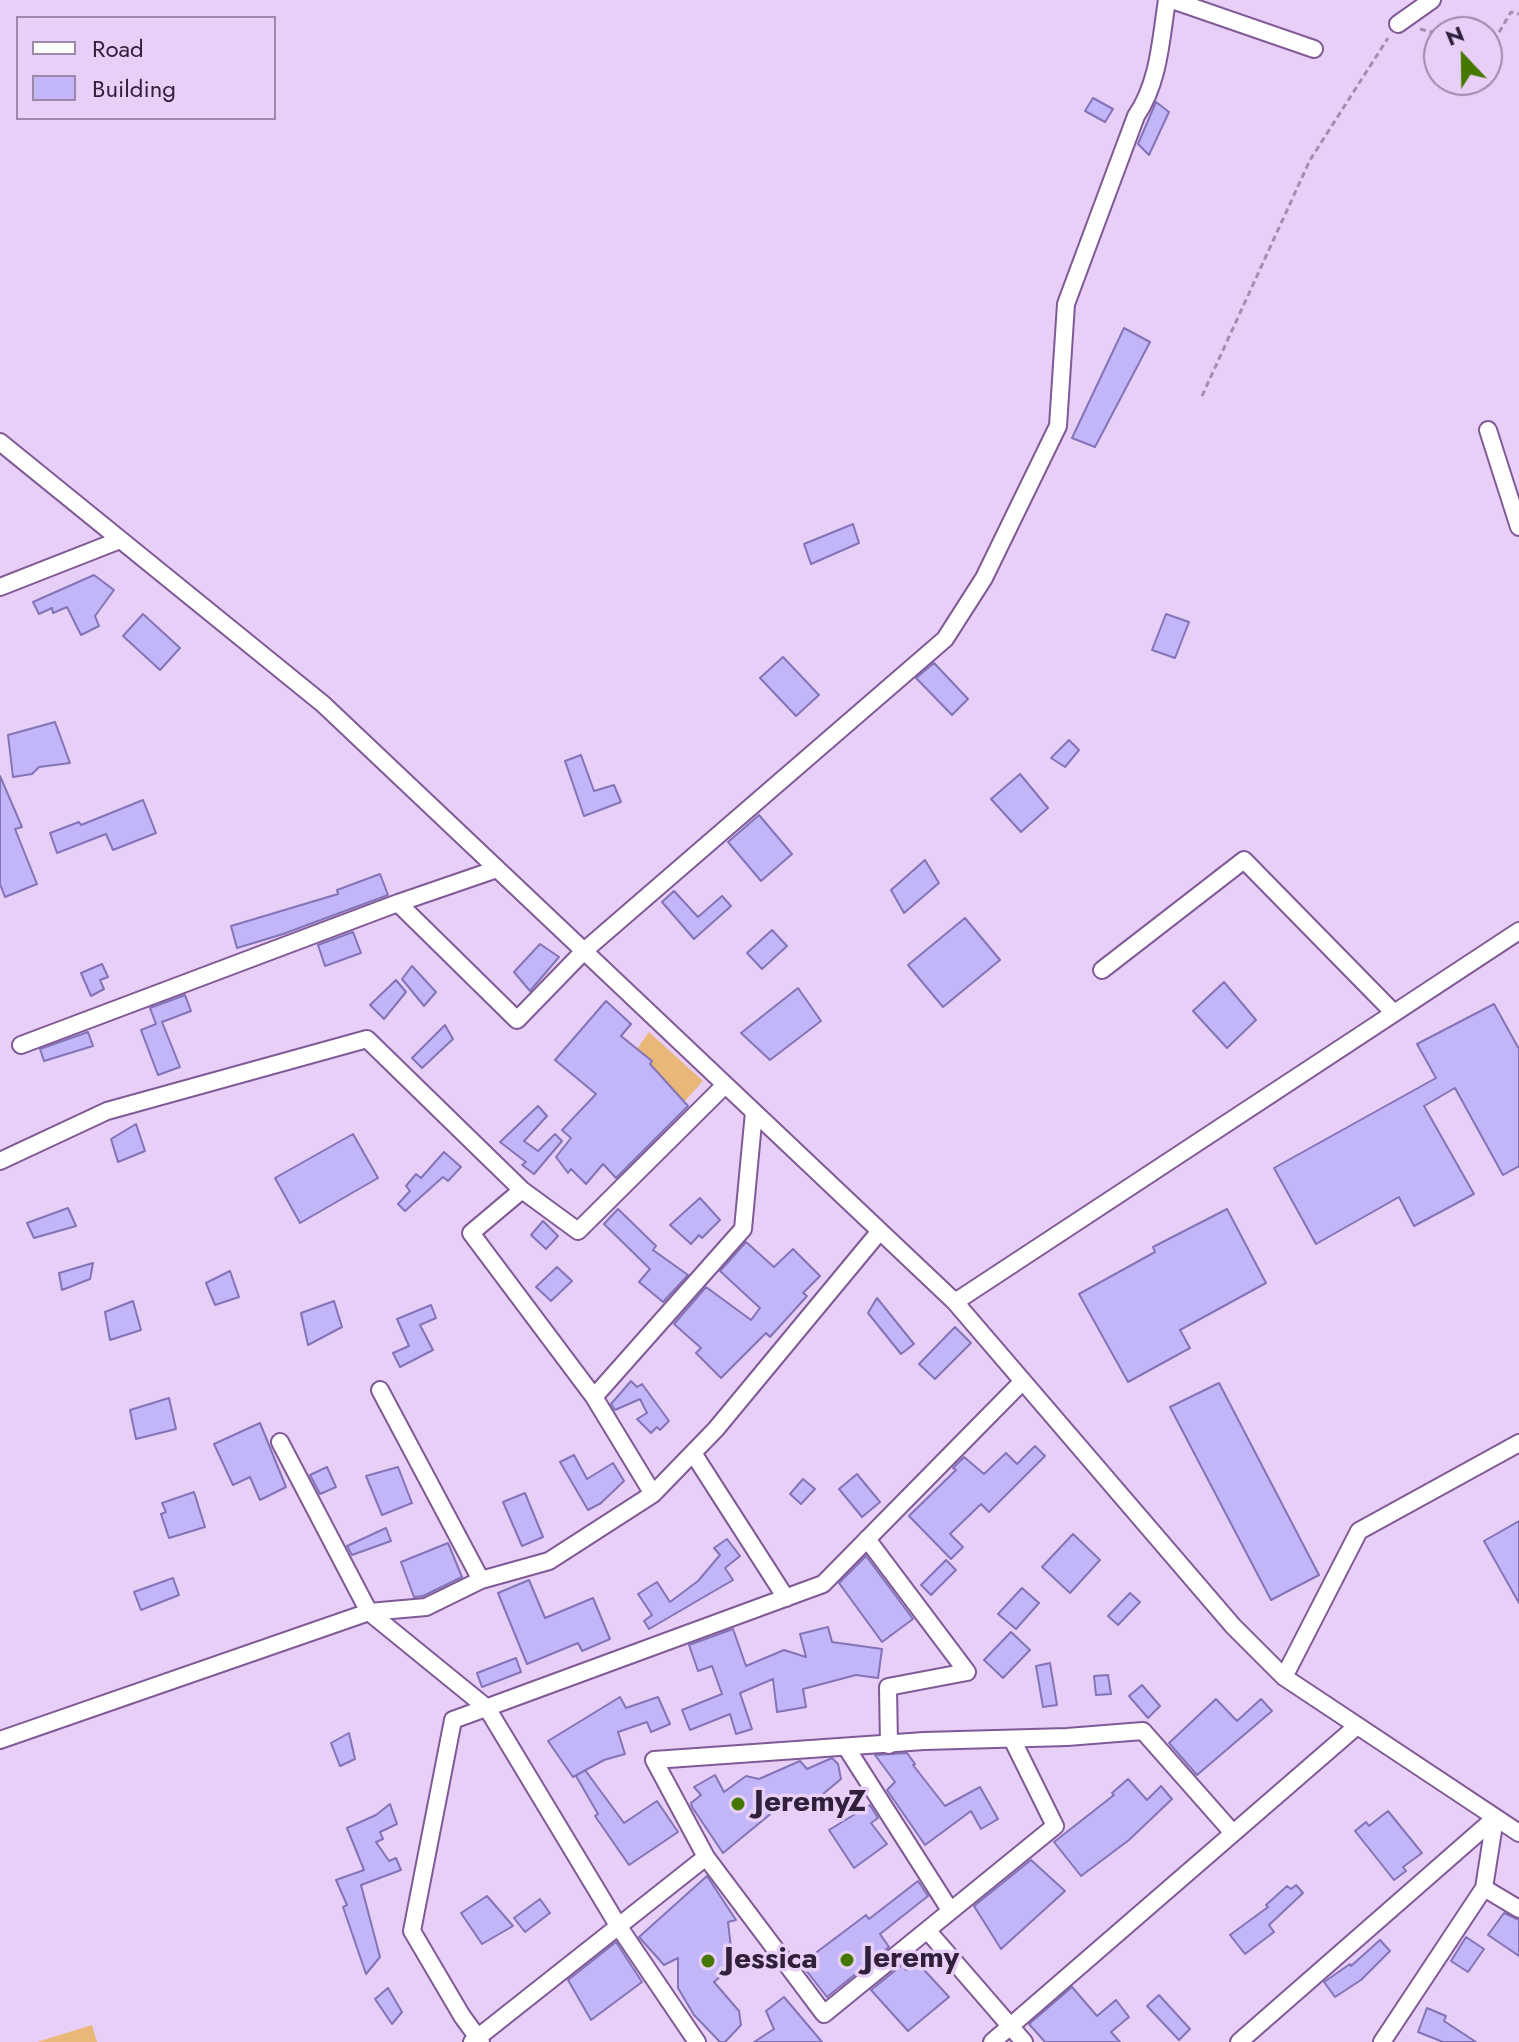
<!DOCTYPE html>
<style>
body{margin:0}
#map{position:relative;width:1519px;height:2042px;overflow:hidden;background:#e8cff7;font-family:Jost,sans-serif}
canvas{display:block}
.legend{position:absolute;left:16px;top:16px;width:260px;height:104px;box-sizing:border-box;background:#e8cff7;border:2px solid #9e89ab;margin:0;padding:10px 14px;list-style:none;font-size:24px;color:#30203a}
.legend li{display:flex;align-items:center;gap:16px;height:40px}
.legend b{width:40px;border:2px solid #9e89ab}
.north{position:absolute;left:1423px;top:16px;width:80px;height:80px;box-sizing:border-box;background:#e8cff7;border:2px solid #9e89ab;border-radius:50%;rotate:338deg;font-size:22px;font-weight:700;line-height:32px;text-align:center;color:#30203a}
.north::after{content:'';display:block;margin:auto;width:28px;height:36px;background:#467800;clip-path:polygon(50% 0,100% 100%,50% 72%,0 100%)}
</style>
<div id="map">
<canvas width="1519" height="2042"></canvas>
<ul class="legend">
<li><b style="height:10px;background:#fff"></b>Road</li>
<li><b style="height:22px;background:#c2b6f8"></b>Building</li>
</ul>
<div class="north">N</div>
</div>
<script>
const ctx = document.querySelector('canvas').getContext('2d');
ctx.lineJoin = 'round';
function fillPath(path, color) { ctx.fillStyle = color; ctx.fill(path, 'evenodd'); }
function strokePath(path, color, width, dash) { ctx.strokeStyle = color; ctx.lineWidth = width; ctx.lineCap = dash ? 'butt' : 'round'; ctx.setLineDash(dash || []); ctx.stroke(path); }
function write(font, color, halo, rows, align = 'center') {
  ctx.font = font + ' Jost,sans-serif'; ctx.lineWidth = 7; ctx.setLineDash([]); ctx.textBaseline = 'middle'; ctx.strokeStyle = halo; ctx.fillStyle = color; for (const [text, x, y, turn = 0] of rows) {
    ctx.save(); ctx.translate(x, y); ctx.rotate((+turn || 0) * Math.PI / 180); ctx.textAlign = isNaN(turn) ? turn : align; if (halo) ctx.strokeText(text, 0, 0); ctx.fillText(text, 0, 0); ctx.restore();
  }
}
const green = new Path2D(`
 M649,1032L703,1081L684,1102L590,1130L652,1062L637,1049Z
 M92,2025L97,2042H37Z`);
const building = new Path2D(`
 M1093,98L1113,109L1105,122L1085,111Z
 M1156,102L1169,112L1149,155L1138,144Z
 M1124,328L1150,342L1095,447L1072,438Z
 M853,524L859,543L811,564L804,544Z
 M94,575L114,590L95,616L99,626L81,635L67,607L53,613L52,608L39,614L33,602Z
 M143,614L180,648L160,670L123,636Z
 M1166,614L1189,622L1175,658L1152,650Z
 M783,657L819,695L796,716L760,678Z
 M934,663L968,699L952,715L916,678Z
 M55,722L70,763L39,767L32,774L13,777L8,735Z
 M1069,740L1079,750L1065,767L1051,758Z
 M581,755L594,791L614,785L621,802L584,816L565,761Z
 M1020,774L1048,808L1021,832L991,799Z
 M0,776L22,827L15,829L37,884L5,897L0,884Z
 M143,800L156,833L113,850L106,834L57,853L50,833L79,822L81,825Z
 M759,815L792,854L761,881L728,842Z
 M925,860L939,883L904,913L891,890Z
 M380,874L388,895L283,934L237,948L231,926L338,894L337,890Z
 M674,891L698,917L722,896L731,906L694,939L662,902Z
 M965,918L1000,960L943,1007L908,965Z
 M772,930L787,946L762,969L747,953Z
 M353,932L361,953L325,966L318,945Z
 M540,944L559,957L530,991L514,972Z
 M102,964L108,977L100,980L104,989L91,996L81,973Z
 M412,966L436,992L424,1006L402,979Z
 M396,980L406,992L384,1019L370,1005Z
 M1224,982L1256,1020L1227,1048L1193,1011Z
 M798,988L821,1021L770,1060L741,1033Z
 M185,995L191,1011L162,1022L180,1067L158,1075L141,1030L156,1024L150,1008Z
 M606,1001L631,1024L621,1036L652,1061L650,1064L688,1106L616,1178L603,1164L586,1184L571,1169L568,1173L556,1157L571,1138L562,1130L596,1094L555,1060Z
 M1494,1004L1519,1049V1166L1503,1175L1455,1088L1424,1106L1474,1194L1414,1226L1399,1197L1316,1244L1274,1168L1436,1078L1417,1044Z
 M445,1025L453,1039L422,1068L412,1058Z
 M88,1032L93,1046L44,1061L40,1049Z
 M538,1106L547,1116L524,1141L538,1151L555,1134L562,1141L534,1174L522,1165L526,1162L500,1142Z
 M136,1124L145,1151L118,1162L111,1139Z
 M353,1134L378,1178L300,1223L275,1178Z
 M444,1152L461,1167L448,1181L443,1177L405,1211L398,1204L410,1191L406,1186L416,1174L421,1178Z
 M700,1198L720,1220L702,1238L699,1235L691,1244L670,1225Z
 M68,1208L76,1226L34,1238L27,1223Z
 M618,1209L656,1246L653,1250L688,1275L663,1302L639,1282L650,1269L604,1224Z
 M1227,1209L1266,1283L1180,1330L1190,1348L1128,1382L1079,1294L1155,1252L1153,1247Z
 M543,1221L558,1236L546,1249L531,1235Z
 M746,1242L774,1267L793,1249L820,1276L803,1293L807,1296L770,1337L766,1333L721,1378L696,1353L701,1348L674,1324L706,1287L751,1320L760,1308L720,1271Z
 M93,1263L90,1279L62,1290L59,1273Z
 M557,1267L572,1281L551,1301L536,1287Z
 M230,1271L239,1297L215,1305L206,1283Z
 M877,1298L914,1344L901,1354L868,1313Z
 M133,1301L141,1330L110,1340L105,1312Z
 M334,1301L342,1327L308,1345L301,1313Z
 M431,1305L436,1318L420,1325L433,1350L400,1367L393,1353L409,1346L397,1319Z
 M955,1327L971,1343L935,1379L919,1364Z
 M631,1381L637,1387L642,1384L669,1421L660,1430L657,1427L651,1433L637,1419L647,1413L640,1399L615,1410L611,1404Z
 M1219,1383L1319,1575L1271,1600L1170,1407Z
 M169,1398L176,1429L136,1439L130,1410Z
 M260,1423L286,1487L260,1500L250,1477L233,1485L214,1444Z
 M1035,1446L1045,1456L989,1512L981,1504L950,1534L963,1547L951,1559L909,1516L956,1470L953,1468L964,1457L984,1474L1006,1453L1017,1464Z
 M574,1455L587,1479L613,1463L624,1481L601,1503L588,1510L560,1462Z
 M327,1467L336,1487L320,1494L310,1475Z
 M398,1467L412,1503L382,1515L366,1476Z
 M857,1474L880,1502L862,1517L839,1489Z
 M803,1479L815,1489L801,1504L790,1494Z
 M194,1492L205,1527L169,1538L161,1514L166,1512L162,1503Z
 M525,1493L543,1537L522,1546L503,1502Z
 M1519,1521V1603L1484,1541Z
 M386,1528L391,1541L352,1555L347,1546Z
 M1073,1534L1100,1560L1070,1593L1042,1567Z
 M727,1539L740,1556L725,1568L733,1580L649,1629L644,1621L652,1615L638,1594L657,1582L670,1602L698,1581L720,1555L714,1548Z
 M448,1543L462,1577L423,1596L414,1597L401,1562Z
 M866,1556L913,1619L882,1642L839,1583Z
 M946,1560L956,1570L931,1595L921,1585Z
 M173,1578L179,1595L141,1610L134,1592Z
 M529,1580L545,1618L593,1598L610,1639L582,1651L578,1643L527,1664L498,1593Z
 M1022,1588L1039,1603L1016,1629L998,1614Z
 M1130,1593L1140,1602L1118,1625L1108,1616Z
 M828,1627L832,1642L882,1649L878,1678L856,1675L803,1689L806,1707L777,1712L773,1679L740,1693L752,1729L736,1734L730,1714L690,1730L682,1710L722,1694L712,1666L698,1671L689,1645L733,1629L746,1666L784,1650L806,1657L800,1634Z
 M1011,1632L1030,1650L1003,1678L984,1660Z
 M516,1658L521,1672L482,1687L477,1673Z
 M1050,1663L1057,1705L1043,1707L1036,1666Z
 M1108,1675L1111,1694L1096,1695L1094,1676Z
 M1142,1685L1160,1706L1148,1718L1129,1696Z
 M620,1697L626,1708L658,1697L670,1724L651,1732L647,1722L618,1732L625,1754L604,1760L573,1777L548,1741Z
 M1216,1699L1237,1721L1261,1699L1272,1711L1197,1775L1169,1743Z
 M349,1733L355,1759L340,1766L331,1743Z
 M907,1753L915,1764L913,1765L945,1806L980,1787L998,1819L981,1829L971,1811L925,1845L887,1790L895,1782L875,1755Z
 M832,1758L838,1764L841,1779L823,1794L801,1805L790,1798L723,1853L692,1807L691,1803L701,1795L694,1787L715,1775L724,1792L746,1776L759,1779L800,1761L807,1769Z
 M585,1770L624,1823L657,1801L678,1832L629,1865L595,1816L598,1814L576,1776Z
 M1128,1779L1147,1800L1161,1786L1172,1799L1129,1840L1081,1876L1054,1842L1114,1795L1112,1793Z
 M390,1804L397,1824L380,1832L383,1839L376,1842L389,1861L396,1858L401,1870L361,1885L380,1957L366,1974L343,1907L347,1905L336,1880L364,1870L347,1828L376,1815Z
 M870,1805L878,1818L871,1823L887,1844L854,1868L829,1830Z
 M1388,1811L1422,1853L1403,1867L1406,1871L1394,1880L1355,1831L1366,1822L1369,1826Z
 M1031,1860L1065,1891L1001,1949L974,1906Z
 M707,1876L736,1920L728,1922L733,1965L714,1982L739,2011L741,2025L725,2042H720L694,2015L678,1988V1958L664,1965L639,1937Z
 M918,1881L928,1896L880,1934L889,1947L827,1997L801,1964L866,1915L869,1919Z
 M1296,1885L1303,1893L1269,1925L1274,1932L1245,1954L1230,1935L1268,1907L1266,1905L1287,1886L1291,1889Z
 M487,1896L513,1926L482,1944L461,1913Z
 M540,1899L550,1913L525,1932L514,1918Z
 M1504,1913L1519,1920V1956L1488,1935Z
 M1466,1937L1484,1949L1468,1972L1451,1961Z
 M1380,1940L1390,1951L1361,1980L1335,1997L1324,1982L1350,1964L1351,1966Z
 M616,1942L642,1982L591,2020L568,1980Z
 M916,1961L949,1997L908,2031L871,1990L902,1965L906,1970Z
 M1072,1987L1097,2016L1116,2000L1129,2017L1111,2032L1120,2042H1045L1029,2024Z
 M388,1988L402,2012L392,2024L375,1999Z
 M1159,1995L1190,2029L1179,2040L1147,2006Z
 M784,1997L822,2042H754L774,2029L766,2011Z
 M1427,2008L1446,2016L1444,2021L1476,2042H1443L1418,2032Z`);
const path = new Path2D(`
 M1420,29L1439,34
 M1487,45L1491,46L1511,12L1519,14
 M1202,396L1310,160L1388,38`);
const street = new Path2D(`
 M1172,0L1314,49
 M1398,24L1432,0
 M1488,430L1519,527
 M0,442L323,704L955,1302
 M0,587L120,540
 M398,903L517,1020L584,951L945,639L984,578L1058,426L1066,304L1136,116C1159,83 1161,38 1167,0
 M1519,931L955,1302L1233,1626L1284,1677L1519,1833
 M1102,970L1244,860L1394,1013
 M21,1045L398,903L497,869
 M0,1161L107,1111L367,1039L522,1190L578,1231L725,1085
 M522,1190L471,1233L594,1397
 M380,1390L481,1580
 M280,1442L369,1612L426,1607L481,1580L549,1561L653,1494L716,1429L880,1231
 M693,1453L786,1598
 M653,1494L594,1397L743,1229L754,1112
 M867,1539L967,1672L888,1687L889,1745
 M1284,1677L1359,1531L1519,1443
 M0,1740L369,1612L487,1708L619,1927L697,2042
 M846,1747L950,1910
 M706,1857L824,2014L1055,1826L1012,1739
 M1484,1888L1519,1909
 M927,1930L1024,2042
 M472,2042L706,1857L654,1760L924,1741L1067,1737L1143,1731L1233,1833
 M481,2042L462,2016L412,1931L453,1720L823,1584L1023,1381
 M992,2042L1357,1726
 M1239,2042L1495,1818
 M1382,2042L1484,1888L1495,1818`);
const markers = [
 [738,1804,8,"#467800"],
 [847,1960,8,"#467800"],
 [708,1961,8,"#467800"]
];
const poiNames = [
 ["JeremyZ",754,1804],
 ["Jeremy",863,1960],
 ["Jessica",724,1961]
];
fillPath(green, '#e9b777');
fillPath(building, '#c2b6f8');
strokePath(building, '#8274b7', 2);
strokePath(street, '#805a96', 20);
strokePath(path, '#a38eb0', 3, [6, 4]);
strokePath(street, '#fff', 16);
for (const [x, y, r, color] of markers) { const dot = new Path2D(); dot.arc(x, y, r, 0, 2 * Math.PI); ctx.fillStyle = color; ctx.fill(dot); strokePath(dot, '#e8cff7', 3); }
write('bold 30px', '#30203a', '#e8cff7', poiNames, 'left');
</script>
